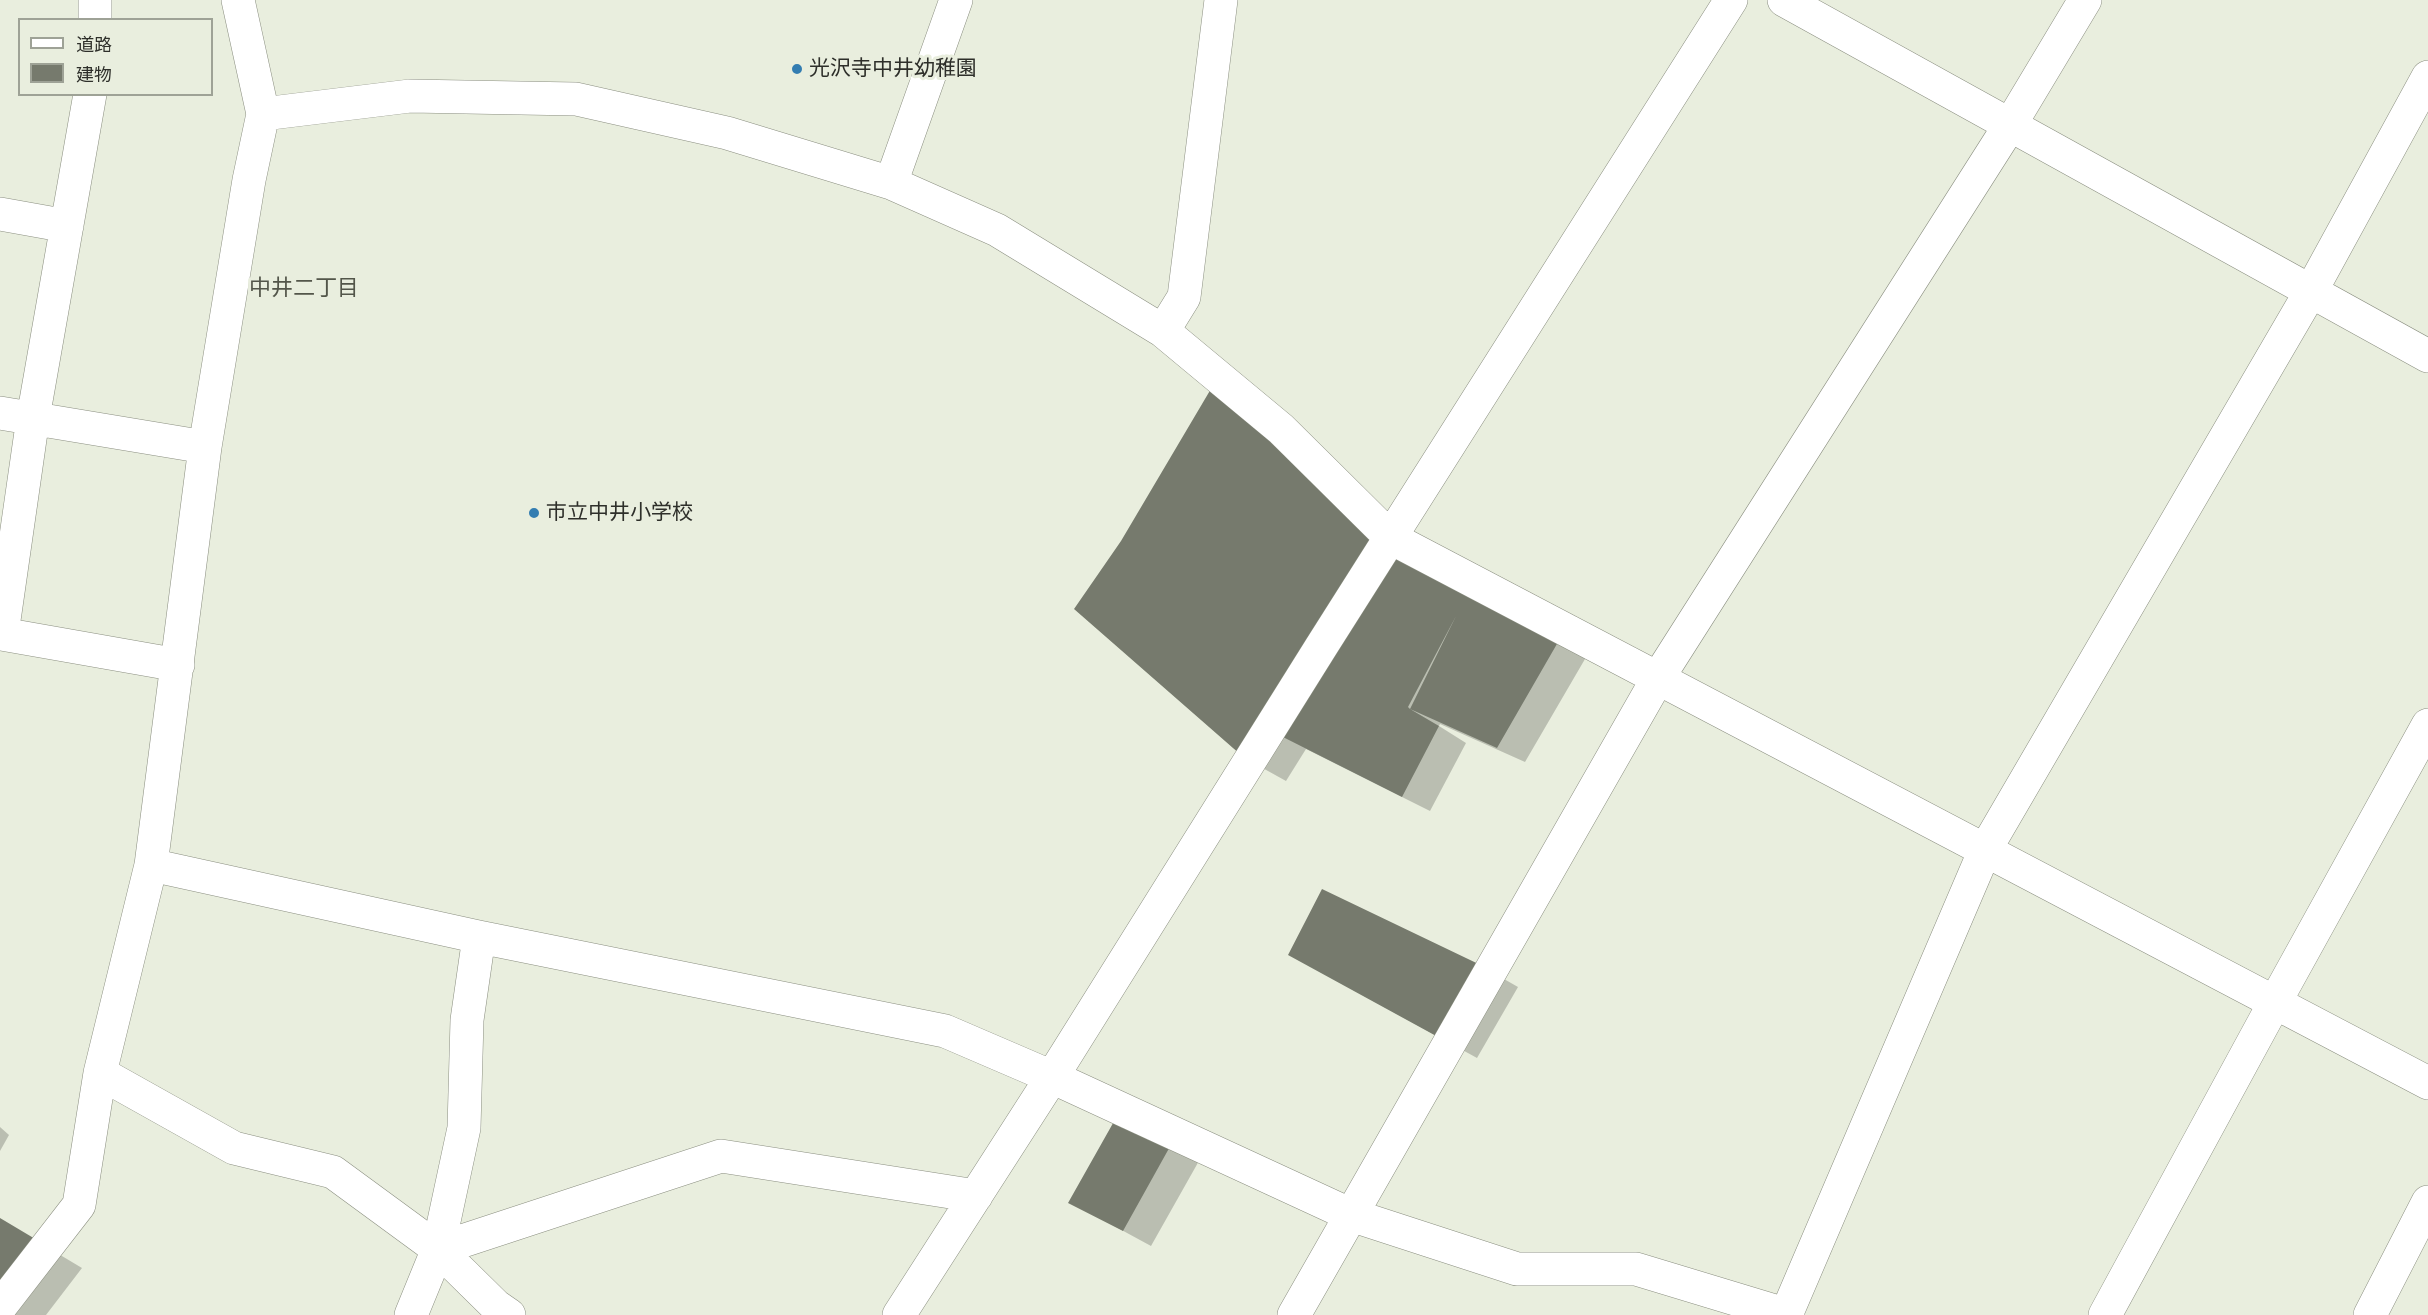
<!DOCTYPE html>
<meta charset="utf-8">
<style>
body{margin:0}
#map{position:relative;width:2428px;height:1315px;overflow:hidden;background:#e9eede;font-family:Arial,"Noto Sans JP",sans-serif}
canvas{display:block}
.legend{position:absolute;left:18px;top:18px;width:195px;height:78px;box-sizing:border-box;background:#e9eede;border:2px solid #9ea296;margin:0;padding:8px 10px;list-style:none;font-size:18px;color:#2e2f2a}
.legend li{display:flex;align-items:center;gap:12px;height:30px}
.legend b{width:30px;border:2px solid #9ea296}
</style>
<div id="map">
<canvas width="2428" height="1315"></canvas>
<ul class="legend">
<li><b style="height:8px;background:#fff"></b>道路</li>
<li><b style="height:16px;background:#767a6d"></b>建物</li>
</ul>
</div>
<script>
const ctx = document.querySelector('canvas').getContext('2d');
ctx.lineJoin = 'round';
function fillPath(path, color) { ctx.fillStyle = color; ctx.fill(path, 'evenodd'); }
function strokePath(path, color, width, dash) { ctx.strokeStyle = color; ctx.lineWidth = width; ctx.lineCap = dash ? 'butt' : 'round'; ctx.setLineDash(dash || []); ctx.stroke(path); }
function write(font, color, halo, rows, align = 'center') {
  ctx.font = font + ' Arial,"Noto Sans JP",sans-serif'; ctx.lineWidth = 6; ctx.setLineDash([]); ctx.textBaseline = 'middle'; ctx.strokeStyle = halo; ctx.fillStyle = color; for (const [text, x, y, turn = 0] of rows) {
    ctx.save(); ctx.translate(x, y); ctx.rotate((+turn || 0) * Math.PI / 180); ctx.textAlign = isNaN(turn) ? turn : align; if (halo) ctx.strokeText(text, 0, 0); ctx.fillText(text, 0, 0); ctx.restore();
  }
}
const shadow = new Path2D(`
 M1407,549L1592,647L1525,762L1440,724L1439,726L1466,743L1430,811L1306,749L1286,781L1250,761Z
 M1317,970L1490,971L1518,987L1477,1058Z
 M1122,1111L1204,1152L1151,1246L1070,1202Z
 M0,1127L9,1135L0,1151Z
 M0,1219L82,1268L46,1315H0Z`);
const building = new Path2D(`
 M1218,377L1391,538L1565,630L1497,748L1410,709L1456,616L1408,707L1410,709L1439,726L1402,797L1269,730L1249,762L1074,609L1121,541Z
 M1322,889L1491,970L1449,1043L1288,955Z
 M1121,1109L1177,1134L1123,1231L1068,1203Z
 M0,1218L47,1246L0,1307Z`);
const minor = new Path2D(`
 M95,0V20
 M1784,0L2428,356
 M90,94L33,418L2,634L178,665
 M263,114L410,96L576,99L727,133L891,183L997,230L1163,331L1281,429L1391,538L2428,1083
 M891,183L956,0
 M0,214L67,226
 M1163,331L1184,297L1221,0
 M0,413L205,447
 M151,865L479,937L945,1031L1052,1077L1351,1215L1517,1269H1636L1788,1315
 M100,1073L234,1148L333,1172L438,1249L496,1306L509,1315
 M438,1249L721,1156L976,1196
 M0,1307L79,1205L100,1073L151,865L205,447L249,180L263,114L238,0
 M411,1315L438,1249L464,1128L467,1020L479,937
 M899,1315L1052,1077L1321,647L1731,0
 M1294,1315L1658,678L2010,125L2085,0
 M1786,1315L1985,850L2311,291L2428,77
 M2105,1315L2275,1002L2428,725
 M2370,1315L2428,1202`);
const markers = [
 [797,69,6,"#337db1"],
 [534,513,6,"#337db1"]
];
const poiNames = [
 ["光沢寺中井幼稚園",809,69],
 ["市立中井小学校",546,513]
];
const neighbourhoodNames = [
 ["中井二丁目",304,289]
];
fillPath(shadow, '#0003');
fillPath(building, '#767a6d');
strokePath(minor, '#8b8f81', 34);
strokePath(minor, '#fff', 33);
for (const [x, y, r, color] of markers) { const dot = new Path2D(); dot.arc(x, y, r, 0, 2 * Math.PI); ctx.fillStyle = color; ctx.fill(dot); strokePath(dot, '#e9eede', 2); }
write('21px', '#2e2f2a', '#e9eede', poiNames, 'left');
write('22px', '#53564a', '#e9eede', neighbourhoodNames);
</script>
